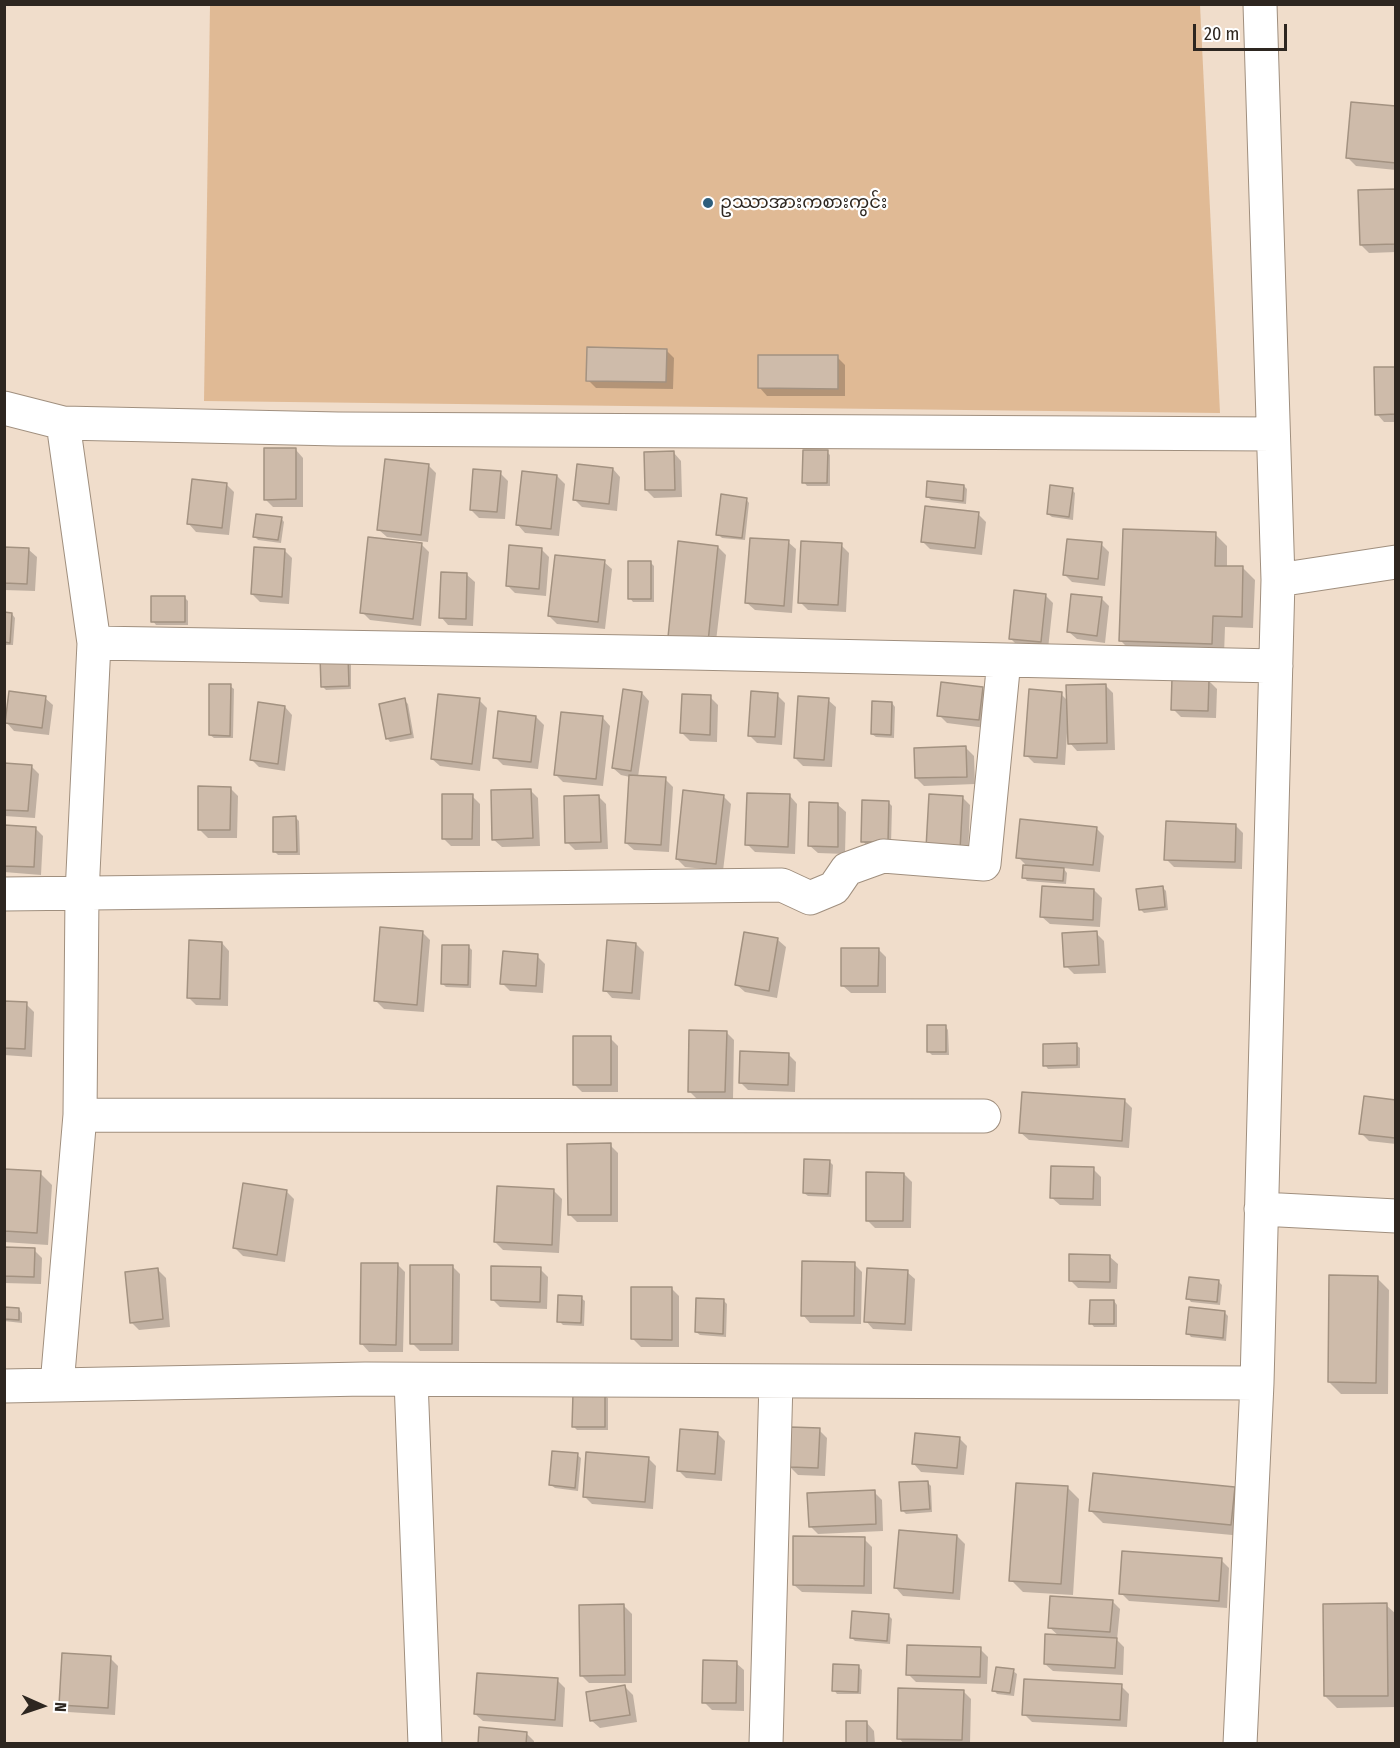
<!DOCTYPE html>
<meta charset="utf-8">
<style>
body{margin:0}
#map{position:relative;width:1400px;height:1748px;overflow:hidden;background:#f0ddcb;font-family:"Fira Sans Condensed",sans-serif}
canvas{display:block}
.frame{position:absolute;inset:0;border:6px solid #2d2620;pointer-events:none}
.north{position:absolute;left:12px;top:1676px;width:60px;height:60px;-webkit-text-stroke:4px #fff;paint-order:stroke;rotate:93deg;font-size:16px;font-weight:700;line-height:24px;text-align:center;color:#2d2620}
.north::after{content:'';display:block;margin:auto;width:21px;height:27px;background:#2d2620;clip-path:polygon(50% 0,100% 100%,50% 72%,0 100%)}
.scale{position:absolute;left:1193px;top:24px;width:94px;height:27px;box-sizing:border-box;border:3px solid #2d2620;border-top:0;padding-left:8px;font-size:18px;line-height:21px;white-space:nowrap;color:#2d2620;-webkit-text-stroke:4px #fff;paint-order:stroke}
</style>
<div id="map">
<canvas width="1400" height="1748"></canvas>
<div class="frame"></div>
<div class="north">N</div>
<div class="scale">20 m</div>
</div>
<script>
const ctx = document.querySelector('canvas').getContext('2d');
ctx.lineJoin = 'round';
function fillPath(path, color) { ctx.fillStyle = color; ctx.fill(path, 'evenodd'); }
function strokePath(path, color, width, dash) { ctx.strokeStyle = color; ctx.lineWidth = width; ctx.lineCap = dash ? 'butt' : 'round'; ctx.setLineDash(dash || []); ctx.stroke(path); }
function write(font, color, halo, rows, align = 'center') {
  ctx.font = font + ' "Fira Sans Condensed","Noto Sans Myanmar",sans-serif'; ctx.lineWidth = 4.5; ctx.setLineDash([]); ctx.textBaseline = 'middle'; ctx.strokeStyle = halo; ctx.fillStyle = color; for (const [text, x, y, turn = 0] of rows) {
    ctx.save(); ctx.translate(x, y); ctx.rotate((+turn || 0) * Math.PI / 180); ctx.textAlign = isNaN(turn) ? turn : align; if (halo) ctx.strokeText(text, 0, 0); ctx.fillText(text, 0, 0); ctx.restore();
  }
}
const green = new Path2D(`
 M210,5H1200L1220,413L204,401Z`);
const shadow = new Path2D(`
 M1396,108V170L1356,166L1348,158Z
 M1396,190V252L1369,253L1361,245Z
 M666,350L674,358L673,389L596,388L588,380Z
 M837,357L845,365V396H767L760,388Z
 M1396,368V422H1384L1377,414Z
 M296,450L303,458V507H273L265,499Z
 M827,452L830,455V486H807L804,482Z
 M674,453L681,461L682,497L654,498L646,490Z
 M428,465L436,473L428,542L387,537L379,530Z
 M613,469L620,477L617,511L582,507L574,499Z
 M500,473L508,481L505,519L479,518L471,510Z
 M557,476L565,484L559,536L525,533L518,525Z
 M226,484L234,492L229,535L196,532L189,524Z
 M964,486L967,489L966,504L931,500L927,496Z
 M1072,490L1075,493L1073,520L1052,517L1048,514Z
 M746,499L749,503L745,540L722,538L718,534Z
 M978,514L986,522L982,555L930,549L922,541Z
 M281,518L284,522L281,543L258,540L254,536Z
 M1215,534L1227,546V568H1243L1255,580L1253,628L1225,627L1224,655L1133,653L1121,641Z
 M788,542L796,549L792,613L755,610L747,603Z
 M421,544L429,552L421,626L370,620L362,612Z
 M1101,544L1109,552L1105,586L1072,582L1064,574Z
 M841,545L849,553L846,612L808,610L800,602Z
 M718,547L726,555L715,650L677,645Z
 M4,548L29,550L37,557L35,591L4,590Z
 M541,549L549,557L546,596L515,593L508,586Z
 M284,550L292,558L289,604L260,602L252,594Z
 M604,562L612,569L605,629L557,624L549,616Z
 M651,563L654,566V602H633L630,598Z
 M467,575L475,582L473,626L448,625L441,617Z
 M1045,595L1053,603L1048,649L1018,646L1010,638Z
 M184,597L188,601V625H156L153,621Z
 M1101,598L1109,606L1105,643L1077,639L1069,632Z
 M4,613L12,614L15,618L13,645H4Z
 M351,660V689L326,690L322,686Z
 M1209,681L1217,689L1216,718L1181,717L1173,709Z
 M1105,685L1113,693L1115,750L1077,751L1070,743L1069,733H1067L1065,765L1034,763L1026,755L1061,694L1068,701Z
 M230,686L234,689L233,738H214L210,735Z
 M982,688L990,696L986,728L947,723L939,715Z
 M642,693L649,701L638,777L665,779L673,787L669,852L634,850L626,843L630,777L621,775L613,768Z
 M777,695L785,703L782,745L757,743L749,735Z
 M710,697L718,705L717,742L690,741L682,733Z
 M45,698L53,705L49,735L14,731L7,723Z
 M404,700L408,704L414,738L390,742L387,738Z
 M479,700L487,708L480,771L440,766L432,759Z
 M828,700L836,707L832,767L803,766L795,758Z
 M892,703L895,707L894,738L876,737L872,734Z
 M285,707L292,715L285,771L259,767L252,760Z
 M536,717L544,725L538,769L503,765L495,757Z
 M603,718L610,726L603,786L563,782L555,774Z
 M966,748L974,756L975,784L924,786L916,778Z
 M4,764L31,766L39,774L35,818L4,816Z
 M230,788L238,796L237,838H208L200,830Z
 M530,790L538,798L540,846L502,847L494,840Z
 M472,796L480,804V846H451L443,838Z
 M723,796L731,804L723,871L685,867L677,859Z
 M790,796L797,804L795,854L755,852L747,844Z
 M599,797L606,804L608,849L575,850L567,842Z
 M963,798L970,805L968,857L935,855Z
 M888,802L892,806L891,845H866L863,841Z
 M838,805L846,812L845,854L818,853L810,846Z
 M296,818L299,821L300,855H278L274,851Z
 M1235,825L1243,833L1242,869L1174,867L1166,859Z
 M4,826L35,828L43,836L41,875L4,872Z
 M1096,828L1104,836L1100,872L1063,868L1067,873L1066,884L1027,881L1024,877L1025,864L1018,857Z
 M1162,887L1166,891L1168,910L1144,913L1140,909Z
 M1094,890L1102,898L1100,927L1050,924L1042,917Z
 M422,932L430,940L424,1012L384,1009L376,1001Z
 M1096,933L1104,941L1106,973L1074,974L1066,966Z
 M745,934L778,940L786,947L777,998L745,992L737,985Z
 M222,943L229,951L228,1006L196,1005L188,997Z
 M636,944L644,952L640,1000L612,998L605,990Z
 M469,947L472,950L471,988L446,987L443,984Z
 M878,949L886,957V993H851L843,986Z
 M537,956L545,964L543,993L510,991L502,983Z
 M4,1003L26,1004L34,1012L32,1057L4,1055Z
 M945,1026L948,1030L949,1055H932L929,1052Z
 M726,1032L734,1040L733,1099H697L689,1091Z
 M610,1038L618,1046V1092H582L574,1084Z
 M1076,1045L1080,1048V1068L1048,1069L1045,1065Z
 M788,1054L796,1062L795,1092L748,1090L740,1082Z
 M1124,1100L1132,1108L1129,1148L1029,1140L1021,1133Z
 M1396,1101V1144L1369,1141L1361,1133Z
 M610,1145L618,1153V1222H577L569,1214Z
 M829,1161L833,1165L831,1197L808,1196L804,1193Z
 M1093,1169L1101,1177V1206L1060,1205L1052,1198Z
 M4,1171L40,1173L52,1185L48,1245L4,1242Z
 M904,1174L912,1182L911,1228H875L867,1220Z
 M286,1191L294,1199L285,1262L243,1256L235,1248Z
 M554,1191L562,1199L559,1253L503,1250L495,1242Z
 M4,1249L34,1250L42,1258L41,1284L4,1283Z
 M1110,1257L1118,1264L1117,1289L1078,1288L1070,1280Z
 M397,1264L405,1272L403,1352H369L362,1344Z
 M854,1264L862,1272L861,1324L810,1323L803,1315Z
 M452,1266L460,1274L459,1351H420L412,1343Z
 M540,1269L548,1277L547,1309L500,1307L492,1299Z
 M158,1270L166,1278L170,1327L139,1330L131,1322Z
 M907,1272L915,1279L912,1331L873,1329L866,1321Z
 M1377,1278L1389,1290L1388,1394H1341L1329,1382Z
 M1219,1282L1222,1285L1220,1305L1191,1302L1188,1298Z
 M671,1288L679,1296V1347H641L633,1339Z
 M581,1298L585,1301L584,1326L563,1325L559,1321Z
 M724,1301L727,1304L726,1337L700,1335L696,1332Z
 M1114,1301L1117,1305V1327H1094L1091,1323Z
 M4,1308L19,1309L22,1313V1323L4,1321Z
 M1224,1312L1228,1316L1226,1341L1191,1337L1188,1333Z
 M604,1395L608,1398V1430H577L573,1426Z
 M819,1430L827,1438L825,1476L798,1475L790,1467Z
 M717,1433L725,1441L722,1481L686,1478L678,1470Z
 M959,1438L967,1446L964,1475L921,1472L914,1464Z
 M577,1455L581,1458L578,1491L555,1488L551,1485Z
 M648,1458L656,1466L653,1509L592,1504L584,1496Z
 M927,1482L931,1486L932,1512L906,1514L902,1510Z
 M1067,1487L1079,1499L1073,1595L1023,1592L1011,1580Z
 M1234,1488L1246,1500L1243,1536L1103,1523L1091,1511Z
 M874,1492L882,1500L883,1531L818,1534L810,1526Z
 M957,1536L965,1544L960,1600L903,1596L896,1588Z
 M864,1539L872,1547V1594L802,1592L794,1585Z
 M1221,1560L1229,1568L1227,1608L1129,1601L1121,1593Z
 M1112,1601L1120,1609L1117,1640L1124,1647L1123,1675L1053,1671L1045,1664L1059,1636L1049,1627Z
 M1386,1605L1396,1614V1707L1337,1708L1325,1696Z
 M624,1606L632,1614V1683H589L581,1675Z
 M888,1615L892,1619L890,1644L855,1641L852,1638Z
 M980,1649L988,1657L987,1684L916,1682L908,1674Z
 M110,1658L118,1666L115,1715L68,1712L60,1704Z
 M736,1663L744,1670V1711L712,1710L704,1702Z
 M858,1666L862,1670L861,1694H837L834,1690Z
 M1013,1671L1017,1674L1014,1696L997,1694L994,1690Z
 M557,1680L565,1688L563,1727L483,1721L475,1714Z
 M1121,1686L1129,1694L1127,1727L1032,1722L1024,1714Z
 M625,1687L633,1695L637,1722L600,1728L592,1721Z
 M963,1691L971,1699L970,1744H904L899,1738Z
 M867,1723L874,1731L875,1744H847Z
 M526,1733L534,1741V1744H479Z`);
const building = new Path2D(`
 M1351,102L1396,106V163L1346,158Z
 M1396,189V244L1360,245L1358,190Z
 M587,347L667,349L666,382L586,381Z
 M758,355H838V389L758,388Z
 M1374,367H1396V414L1375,415Z
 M264,448H296V499L264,500Z
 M803,450H828L827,483H802Z
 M674,451L675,490H645L644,452Z
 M385,459L429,464L421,535L377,530Z
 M577,464L613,468L609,504L573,500Z
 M473,469L501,471L497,512L470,510Z
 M522,471L557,475L551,529L516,525Z
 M192,479L227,483L222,528L187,524Z
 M927,481L964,485L963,501L926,497Z
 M1050,485L1073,488L1069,517L1047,514Z
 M721,494L747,498L742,538L716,535Z
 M925,506L979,512L975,548L921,542Z
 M256,514L282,517L278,540L253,537Z
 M1123,529L1216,532L1215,566H1243L1242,617L1213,616L1212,644L1119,641Z
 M368,537L422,543L413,619L360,613Z
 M750,538L789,540L784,606L745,603Z
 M1067,539L1102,542L1098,579L1063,575Z
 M678,541L718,546L708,642L668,637Z
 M801,541L842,543L838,605L798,603Z
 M509,545L542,548L539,589L506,586Z
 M4,547L29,548L27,584L4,583Z
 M254,547L285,549L282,597L251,594Z
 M555,555L605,560L598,622L548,616Z
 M628,561H651V599H628Z
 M441,572L467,573L466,619L439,618Z
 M1014,590L1046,594L1041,642L1009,639Z
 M1071,594L1102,597L1097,636L1067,632Z
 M151,596H185V622H151Z
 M4,612L12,613L10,643L4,642Z
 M348,655L349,686L321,687L320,656Z
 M1172,678L1209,680L1208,711L1171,710Z
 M941,682L983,687L979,720L937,716Z
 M209,684H231L230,736L209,735Z
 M1106,684L1107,743L1068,744L1066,685Z
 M623,689L642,692L631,771L612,768Z
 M1029,689L1062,692L1057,758L1024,756Z
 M9,691L46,696L42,728L5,723Z
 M751,691L778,693L775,737L748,736Z
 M438,694L480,698L472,764L431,759Z
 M682,694L711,695L710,735L680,733Z
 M798,696L829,698L824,760L794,758Z
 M405,698L411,734L386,739L379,704Z
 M872,701L892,702L891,735L871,734Z
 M258,702L285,706L278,764L250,760Z
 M498,711L536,716L531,762L493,758Z
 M561,712L603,716L596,779L554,775Z
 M966,746L967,777L915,778L914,748Z
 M4,763L32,765L28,811L4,810Z
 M629,775L666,777L661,845L625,843Z
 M198,786L231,787L230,830H198Z
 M531,789L533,838L492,840L491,790Z
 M683,790L724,795L716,864L676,859Z
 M747,793L790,794L788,847L745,845Z
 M442,794H473L472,839H442Z
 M929,794L963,796L960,850L926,848Z
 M599,795L601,842L565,843L564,796Z
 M862,800L889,801L888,842H861Z
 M809,802L838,803V847L808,846Z
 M296,816L297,852H273V817Z
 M1020,819L1097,827L1093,865L1016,858Z
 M1166,821L1236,824L1235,862L1164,860Z
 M4,825L36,827L34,867L4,866Z
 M1023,865L1064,868L1063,881L1022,878Z
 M1042,886L1094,889L1093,920L1040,917Z
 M1163,886L1165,907L1139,910L1136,889Z
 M380,927L423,931L417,1005L374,1001Z
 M1097,931L1099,965L1064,967L1062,933Z
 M744,932L778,938L769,991L735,985Z
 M189,940L222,942L220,999L187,998Z
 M607,940L636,943L632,993L603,991Z
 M442,945H469L468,985L441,984Z
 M841,948H879L878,986H841Z
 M503,951L538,954L536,986L500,984Z
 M4,1001L27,1002L25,1049L4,1048Z
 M927,1025H946V1052H927Z
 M689,1030L727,1031L725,1092H688Z
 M573,1036H611V1085H573Z
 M1077,1043V1065L1043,1066V1044Z
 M740,1051L789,1053L788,1085L739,1083Z
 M1022,1092L1125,1099L1122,1141L1019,1133Z
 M1364,1096L1396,1100L1395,1138L1359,1134Z
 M611,1143V1215H568L567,1144Z
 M804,1159L830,1160L828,1194L803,1193Z
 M1051,1166L1094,1167L1093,1199L1050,1198Z
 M4,1169L41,1171L37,1233L4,1231Z
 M866,1172L904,1173L903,1221H866Z
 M243,1183L287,1190L277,1255L233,1248Z
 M497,1186L554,1189L552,1245L494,1242Z
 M4,1247L35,1248L34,1277L4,1276Z
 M1069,1254L1110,1255V1282L1069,1281Z
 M802,1261L855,1262L854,1316H801Z
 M361,1263H398L396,1345L360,1344Z
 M410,1265H453L452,1344H410Z
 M491,1266L541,1267L540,1302L491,1300Z
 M158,1268L163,1319L130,1323L125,1272Z
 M867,1268L908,1270L905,1324L864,1322Z
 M1329,1275L1378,1276L1376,1383L1328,1382Z
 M1189,1277L1219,1280L1217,1302L1186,1299Z
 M631,1287H672V1340L631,1339Z
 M558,1295L582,1296L581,1323L557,1322Z
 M696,1298L724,1299L723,1334L695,1332Z
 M1090,1300H1114V1324H1089Z
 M4,1307L19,1308V1320L4,1319Z
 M1189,1307L1225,1311L1223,1338L1186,1334Z
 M573,1393H605V1427H572Z
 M790,1427L820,1428L818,1468L789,1467Z
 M680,1429L718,1432L715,1474L677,1471Z
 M915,1433L960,1437L957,1468L912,1464Z
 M552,1451L578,1453L575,1488L549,1485Z
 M586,1452L649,1457L645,1502L583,1497Z
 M1093,1473L1235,1487L1231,1525L1089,1511Z
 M928,1481L930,1509L901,1511L899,1482Z
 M1016,1483L1068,1486L1061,1584L1009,1581Z
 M875,1490L876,1524L809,1527L807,1493Z
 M899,1530L957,1535L953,1593L894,1588Z
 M793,1536L865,1537L864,1586L793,1585Z
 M1122,1551L1222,1558L1219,1601L1119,1594Z
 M1050,1596L1113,1600L1110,1632L1048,1628Z
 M1387,1603L1388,1696H1324L1323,1604Z
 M624,1604L625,1675L580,1676L579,1605Z
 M852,1611L889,1614L887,1641L850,1638Z
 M1045,1634L1117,1638L1115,1668L1044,1664Z
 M907,1645L981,1647L980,1677L906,1675Z
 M62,1653L111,1656L108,1708L59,1705Z
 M703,1660L737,1661L736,1703H702Z
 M833,1664L859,1665L858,1692L832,1691Z
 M996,1667L1014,1669L1010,1693L992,1691Z
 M477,1673L558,1678L555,1720L474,1714Z
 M1024,1679L1122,1684L1120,1720L1022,1715Z
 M625,1685L630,1715L590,1721L586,1692Z
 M898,1688L964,1690L962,1740L897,1739Z
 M846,1721H867V1744H846Z
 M479,1727L527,1732L526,1744H478Z`);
const street = new Path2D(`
 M4,408L63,423L338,429L1273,434
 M1278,580L1396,562
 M94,643L691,653L1276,666
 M4,894L782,885L810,898L834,888L847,869L883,856L984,864L1004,660
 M80,1115L984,1116
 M1261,1209L1396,1216
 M411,1380L425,1744
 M57,1385L80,1115L82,894L94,643L63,423
 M4,1386L365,1379L1257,1383
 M766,1744L776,1381
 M1240,1744L1257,1383L1278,580L1260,4`);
const markers = [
 [708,203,6,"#2e5e7c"]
];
const poiNames = [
 ["ဥဿာ‌အားကစားကွင်း",720,203]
];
fillPath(green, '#e0ba95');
fillPath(shadow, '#0003');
fillPath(building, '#cebbaa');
strokePath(building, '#a39281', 1.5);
strokePath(street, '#a08f7e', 35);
strokePath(street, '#fff', 33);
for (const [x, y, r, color] of markers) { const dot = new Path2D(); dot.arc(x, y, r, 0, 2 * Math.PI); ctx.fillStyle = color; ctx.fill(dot); strokePath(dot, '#fff', 2); }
write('18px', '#2d2620', '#fff', poiNames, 'left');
</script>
